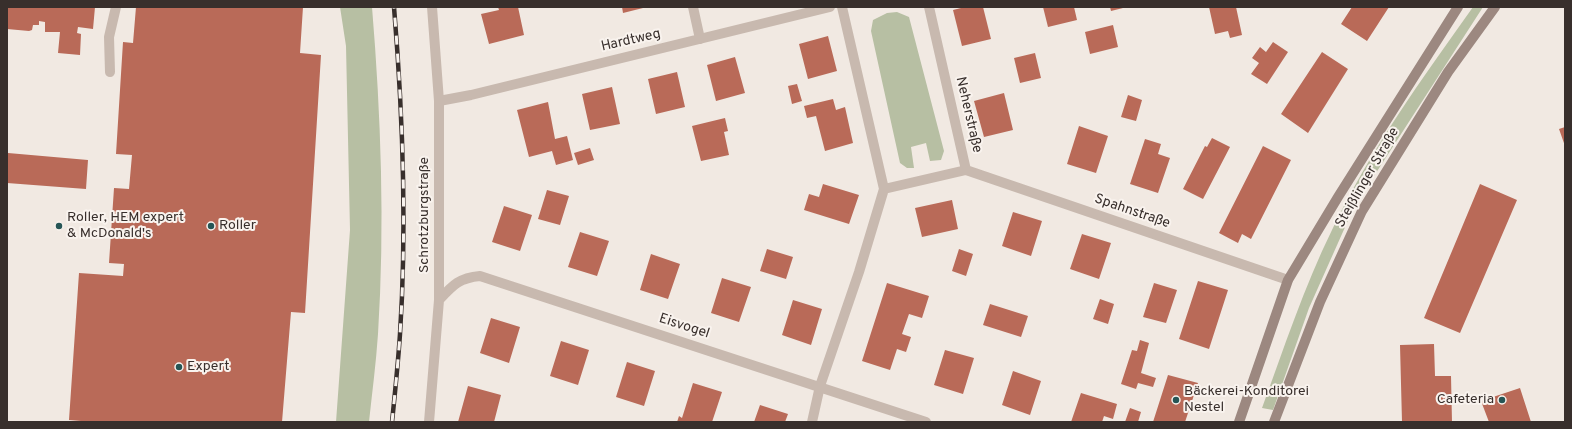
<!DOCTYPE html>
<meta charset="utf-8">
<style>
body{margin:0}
#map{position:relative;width:1572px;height:429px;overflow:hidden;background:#f1e9e2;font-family:Overpass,sans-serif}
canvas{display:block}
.frame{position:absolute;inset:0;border:8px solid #382f2c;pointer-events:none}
</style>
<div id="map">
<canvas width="1572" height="429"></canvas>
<div class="frame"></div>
</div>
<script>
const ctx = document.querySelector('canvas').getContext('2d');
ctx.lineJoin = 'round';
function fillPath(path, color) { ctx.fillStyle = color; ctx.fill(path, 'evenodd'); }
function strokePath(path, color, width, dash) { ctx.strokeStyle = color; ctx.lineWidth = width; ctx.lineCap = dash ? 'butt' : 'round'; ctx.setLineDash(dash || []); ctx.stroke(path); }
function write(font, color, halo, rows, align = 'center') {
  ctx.font = font + ' Overpass,sans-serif'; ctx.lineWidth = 4; ctx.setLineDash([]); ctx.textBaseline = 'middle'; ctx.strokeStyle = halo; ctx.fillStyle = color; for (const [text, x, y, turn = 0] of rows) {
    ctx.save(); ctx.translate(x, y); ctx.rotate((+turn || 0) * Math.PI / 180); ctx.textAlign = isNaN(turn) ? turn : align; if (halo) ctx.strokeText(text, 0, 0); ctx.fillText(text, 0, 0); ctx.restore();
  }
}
const green = new Path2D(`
 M340,7H372C381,116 385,226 378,334C376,364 372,393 369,422H336L350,230L346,46Z
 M1473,7H1483L1354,207L1309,308L1273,410L1262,408C1284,348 1304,287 1332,230C1370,150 1422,79 1473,7Z
 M897,12L909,17L944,151L941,160L930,161L926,143L911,147L914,168H907L900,163L871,31L873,20L887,13Z`);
const building = new Path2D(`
 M7,7H95L93,29L78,27L77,33L81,34L80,55L58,53L60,32H45V22L39,21V25H33L32,30L29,31L7,29Z
 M136,7H303L300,53L321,55L305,313L291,312L282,422H93L69,420L79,273L123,276L124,264L109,263L114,188L129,189L132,155L116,154L123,42L133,43Z
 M498,7H518L524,35L489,44L481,14L499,10Z
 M622,7H643V8L623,13Z
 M965,7H983L991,39L962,46L953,10Z
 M1043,7H1074L1077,20L1048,27Z
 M1110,7H1123V8L1111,11Z
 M1209,7H1236L1242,35L1230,38L1228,31L1215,34Z
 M1352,7H1389L1367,41L1341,24Z
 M1113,25L1118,47L1090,54L1085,32Z
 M828,36L837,71L808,79L799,44Z
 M1273,42L1288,52L1267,84L1251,74L1259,63L1252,58L1260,47L1266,52Z
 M1322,52L1348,69L1308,133L1281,114Z
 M1035,53L1041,78L1020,83L1014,58Z
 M735,57L745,93L716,101L707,65Z
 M677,72L685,107L656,114L648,79Z
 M797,84L802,101L792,104L788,86Z
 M612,87L620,124L590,130L582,94Z
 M1004,93L1013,130L984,137L974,101Z
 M1128,95L1142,100L1136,121L1121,117Z
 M833,99L836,110L845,107L853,143L825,151L816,116L807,118L804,106Z
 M548,102L555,139L567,136L573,160L556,165L552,151L529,157L517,110Z
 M725,118L728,131L724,132L729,155L701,161L692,126Z
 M1079,126L1108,136L1096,173L1067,164Z
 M1565,127V146L1559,129Z
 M1212,138L1230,147L1203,199L1183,189L1205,146L1207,147Z
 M1145,139L1161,144L1158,154L1170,158L1158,193L1130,184Z
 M1263,146L1291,160L1251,239L1242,234L1238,243L1219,233Z
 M590,148L594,160L578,165L574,153Z
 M8,153L88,160L86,189L7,183Z
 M823,184L859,195L849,224L804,210L809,194L819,197Z
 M1480,184L1517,200L1460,333L1424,318Z
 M547,190L569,196L560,225L538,219Z
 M952,200L958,229L922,237L915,208Z
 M504,206L532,215L520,251L492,242Z
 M1013,212L1042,221L1031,256L1002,246Z
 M580,232L609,241L597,276L568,267Z
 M1082,234L1111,243L1099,279L1070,269Z
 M767,249L793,257L786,279L760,271Z
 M959,249L973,254L966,276L952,271Z
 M651,254L680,264L668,299L640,290Z
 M722,278L751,287L739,322L711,313Z
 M1198,281L1228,290L1209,349L1179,339Z
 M887,283L929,296L922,318L909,314L902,334L911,337L906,352L897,349L890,370L862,361Z
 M1154,283L1177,290L1166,323L1143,317Z
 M1100,299L1114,304L1108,324L1093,319Z
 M793,300L822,309L811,345L782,335Z
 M990,304L1028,316L1021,337L983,325Z
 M491,318L520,327L509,363L480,353Z
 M1140,340L1149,343L1141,373L1156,378L1153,387L1138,383L1136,389L1121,384L1132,350L1137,351Z
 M561,341L589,350L578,385L550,376Z
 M1434,344L1435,376H1451L1452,422H1402L1400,345Z
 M945,350L974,358L963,394L934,385Z
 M627,362L655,371L644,406L616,397Z
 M1013,371L1041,381L1030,415L1002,405Z
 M1168,375L1198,383L1185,422H1153Z
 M693,383L722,392L712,422H677L679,416L682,418Z
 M468,386L501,395L494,422H458Z
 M1520,388L1531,422H1489L1481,401Z
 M1081,393L1117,404L1113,419L1104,416L1102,422H1071Z
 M760,405L788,414L785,422H754Z
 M1130,408L1141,412L1138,422H1125Z`);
const lane = new Path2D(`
 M110,72L109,37L116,7`);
const street = new Path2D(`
 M693,7L700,39
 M439,101L471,95L830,7
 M966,170L1288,280
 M884,189L966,170L929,7
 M439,300C453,285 459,278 480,276L926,422
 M429,422L439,300V101L432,7
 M812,422L820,386L859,272L884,189L842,7`);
const secondary = new Path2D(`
 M1239,422L1288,280L1338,197L1458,7
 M1274,422L1320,302L1362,211L1448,72L1495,7`);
const rail = new Path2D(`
 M392,422C395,393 398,364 400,334C407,226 403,116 394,7`);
const markers = [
 [59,226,4,"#265555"],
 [211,226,4,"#265555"],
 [179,367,4,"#265555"],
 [1176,400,4,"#265555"],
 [1502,400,4,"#265555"]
];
const streetNames = [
 ["Hardtweg",631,41,-13],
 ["Neherstraße",968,115,77],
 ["Steißlinger Straße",1368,178,-60],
 ["Spahnstraße",1132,212,19],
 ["Schrotzburgstraße",425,215,-90],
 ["Eisvogel",684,327,18]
];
const poiNames = [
 ["Roller, HEM expert",67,218],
 ["& McDonald's",67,234],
 ["Roller",219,226],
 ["Expert",187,367],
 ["Bäckerei-Konditorei",1184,392],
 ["Nestel",1184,408],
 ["Cafeteria",1494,400,"right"]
];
fillPath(green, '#b7bfa3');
fillPath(building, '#b96a58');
strokePath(lane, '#c8b9af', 10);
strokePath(street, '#c8b9af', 10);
strokePath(secondary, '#9c8880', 10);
strokePath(rail, '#382f2c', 4.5);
strokePath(rail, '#f9f3ee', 3, [9]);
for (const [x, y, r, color] of markers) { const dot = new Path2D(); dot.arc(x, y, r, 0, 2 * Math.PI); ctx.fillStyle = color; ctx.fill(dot); strokePath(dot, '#f9f3ee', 1.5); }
write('14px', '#382f2c', '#f9f3ee', streetNames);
write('14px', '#382f2c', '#f9f3ee', poiNames, 'left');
</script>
